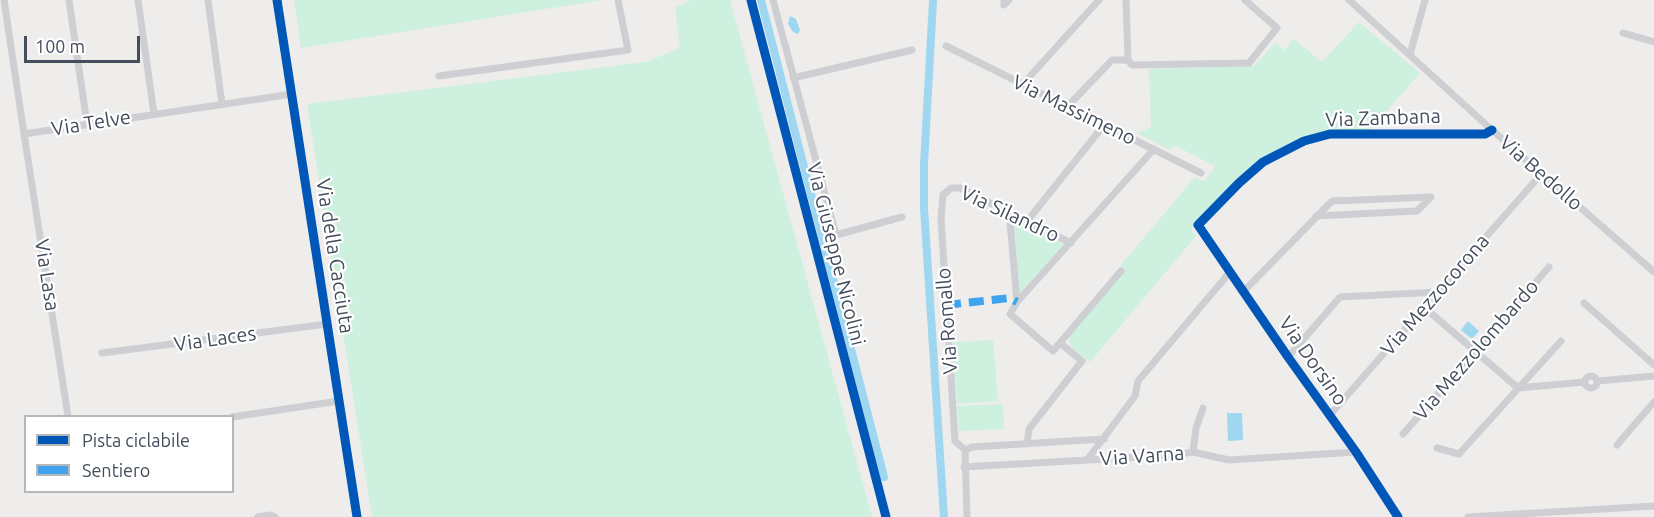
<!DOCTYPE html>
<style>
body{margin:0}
#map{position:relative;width:1654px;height:517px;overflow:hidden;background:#eeedec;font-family:Ubuntu,sans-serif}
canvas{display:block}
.legend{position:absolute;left:24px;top:415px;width:210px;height:78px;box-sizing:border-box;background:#fff;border:2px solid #b4b8bd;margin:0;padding:8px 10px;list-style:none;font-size:18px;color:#434d5b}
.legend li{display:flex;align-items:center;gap:12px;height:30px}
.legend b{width:30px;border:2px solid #b4b8bd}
.scale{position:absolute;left:24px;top:36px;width:116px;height:27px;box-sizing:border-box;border:3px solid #434d5b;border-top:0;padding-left:8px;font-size:18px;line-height:21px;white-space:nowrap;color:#434d5b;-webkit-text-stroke:4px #fff;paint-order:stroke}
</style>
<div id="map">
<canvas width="1654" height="517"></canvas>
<ul class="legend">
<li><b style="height:8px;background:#0057b8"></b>Pista ciclabile</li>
<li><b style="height:8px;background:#3fa4ed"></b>Sentiero</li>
</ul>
<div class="scale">100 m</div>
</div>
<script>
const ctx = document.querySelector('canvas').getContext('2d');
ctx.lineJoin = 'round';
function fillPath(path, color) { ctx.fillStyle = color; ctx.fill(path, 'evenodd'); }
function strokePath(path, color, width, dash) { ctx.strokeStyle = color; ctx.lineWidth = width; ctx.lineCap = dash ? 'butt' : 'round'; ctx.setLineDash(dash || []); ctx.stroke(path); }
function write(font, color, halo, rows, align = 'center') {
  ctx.font = font + ' Ubuntu,sans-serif'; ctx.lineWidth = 4.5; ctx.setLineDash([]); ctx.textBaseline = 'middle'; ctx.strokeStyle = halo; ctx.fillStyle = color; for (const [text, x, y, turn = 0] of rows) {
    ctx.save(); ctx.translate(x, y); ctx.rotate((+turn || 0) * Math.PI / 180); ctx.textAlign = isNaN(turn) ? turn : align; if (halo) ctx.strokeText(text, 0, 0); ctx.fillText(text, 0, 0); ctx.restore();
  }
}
const green = new Path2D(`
 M294,0H602L301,48Z
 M692,0H730L872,517H372L307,104L646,62L680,48L675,7Z
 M1359,22L1420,73L1368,132C1355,132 1342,130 1330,131C1271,138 1229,190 1191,229L1196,236L1090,362L1071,347L1068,337L1125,270L1120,266L1195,177L1204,182L1215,166L1176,146L1170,150L1137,133L1151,127L1149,69L1254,66L1275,43L1284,50L1294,39L1322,62Z
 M1014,218L1064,244L1019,294Z
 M993,340L998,401L957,404L953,342Z
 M1003,404L1004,429L959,431L957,406Z`);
const water = new Path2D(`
 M790,16L796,19L800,30L798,34L793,32L788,24Z
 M1468,321L1479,331L1472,339L1461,330Z
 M1227,413H1242L1243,440L1228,441Z`);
const canal = new Path2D(`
 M761,0L884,477
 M933,0L924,165V208L944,517`);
const street = new Path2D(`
 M4,0L24,134L292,94
 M69,0L87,124
 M138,0L154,114
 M208,0L222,104
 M277,0L357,517
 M751,0L886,517
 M773,0L836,235L902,217
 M1004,0V5L1009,0
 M1126,0L1128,60
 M1349,0L1492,130L1654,272
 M1623,33L1654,42
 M946,46L1201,173
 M1410,54L1425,0
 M1128,60L1132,65L1249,63L1277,28L1245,0
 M439,76L628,50L618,0
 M793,78L912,50
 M1023,84L1099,0
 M1068,106L1112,60H1128
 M24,134L68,416
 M1009,211L1017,302
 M1028,220L1104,125
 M1121,271L1053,351L1010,314L1017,302L1154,149
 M1243,292L1332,201L1431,197L1417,211L1316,216
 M1584,303L1654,365
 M1425,308L1518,388L1585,382
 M102,353L327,324
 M1288,357L1340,297L1438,292
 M1585 382a6 6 0 1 1 12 0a6 6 0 1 1-12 0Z
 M1598,381L1654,376
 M1329,416L1542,173
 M232,417L339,401
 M1403,434L1549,267
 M1027,444L1029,429L1082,361L1060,343
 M1617,445L1654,402
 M1437,448L1459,454L1561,341
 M965,450L955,441L941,218L943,195L951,188H960L1071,243
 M1193,452L1196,428L1203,408
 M1087,460L1135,396L1138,381L1230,272
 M964,467L1176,455L1193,452L1229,460L1356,452
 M258,517L270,515L275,517
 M967,517L965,450L972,447L1104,439
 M1398,517L1356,452L1288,357L1198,225L1239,183L1263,162L1304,141L1330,134H1485L1492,130
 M1468,517L1654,506`);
const quiet = new Path2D(`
 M946,305L1010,298L1017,302`);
const cycleway = new Path2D(`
 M277,0L357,517
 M751,0L886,517
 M1398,517L1356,452L1288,357L1198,225L1239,183L1263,162L1304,141L1330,134H1485L1492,130`);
const streetNames = [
 ["Via Massimeno",1074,110,26],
 ["Via Zambana",1383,118,-2],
 ["Via Telve",91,123,-9],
 ["Via Bedollo",1541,173,41],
 ["Via Silandro",1010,214,25],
 ["Via Giuseppe Nicolini",836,254,76],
 ["Via della Cacciuta",335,256,81],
 ["Via Lasa",47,275,81],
 ["Via Mezzocorona",1435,295,-49],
 ["Via Romallo",947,321,-94],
 ["Via Laces",215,339,-8],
 ["Via Mezzolombardo",1476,350,-49],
 ["Via Dorsino",1313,361,55],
 ["Via Varna",1142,456,-4]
];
fillPath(green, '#cef0de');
fillPath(water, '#9fd7f1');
strokePath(canal, '#9fd7f1', 8);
strokePath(street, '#cdcfd2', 7);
strokePath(quiet, '#3fa4ed', 8, [15, 8]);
strokePath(cycleway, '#0057b8', 9);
write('20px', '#434d5b', '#fff', streetNames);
</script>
